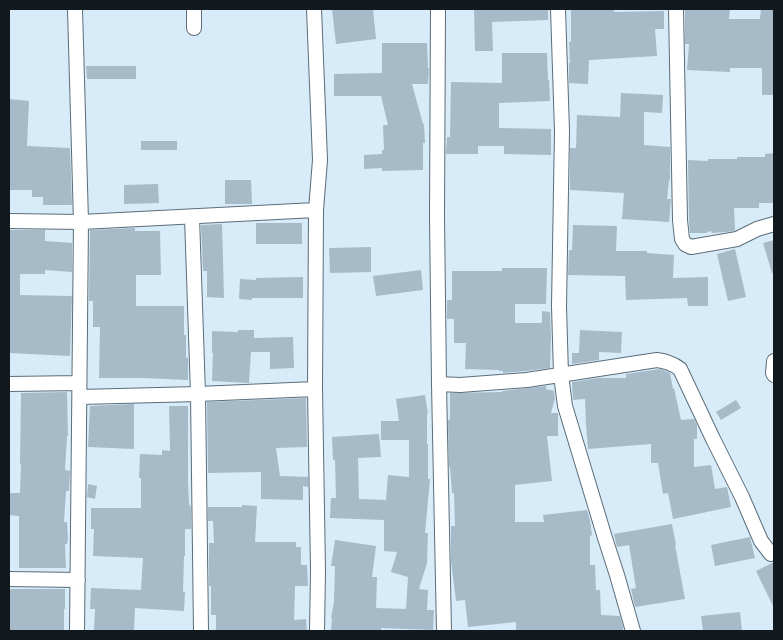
<!DOCTYPE html>
<style>
body{margin:0}
#map{position:relative;width:783px;height:640px;overflow:hidden;background:#d7ebf9;font-family:Raleway,sans-serif}
canvas{display:block}
.frame{position:absolute;inset:0;border:10px solid #12191e;pointer-events:none}
</style>
<div id="map">
<canvas width="783" height="640"></canvas>
<div class="frame"></div>
</div>
<script>
const ctx = document.querySelector('canvas').getContext('2d');
ctx.lineJoin = 'round';
function fillPath(path, color) { ctx.fillStyle = color; ctx.fill(path, 'evenodd'); }
function strokePath(path, color, width, dash) { ctx.strokeStyle = color; ctx.lineWidth = width; ctx.lineCap = dash ? 'butt' : 'round'; ctx.setLineDash(dash || []); ctx.stroke(path); }
const building = new Path2D(`
 M332,9H373L376,39L336,44Z
 M474,9H548V20L492,22L493,51H475Z
 M571,9H614V12L664,11V29H655L657,56L589,60L588,84L569,83V63H570L569,42H571Z
 M685,9H730L729,19H760L761,9H774V95H762V68H730V72L687,70L689,44H685Z
 M382,43H427L428,68H429L428,84H412L423,124H424L425,143H423V170L382,171V168L364,169V155L382,154V150H384L383,125H388L381,96H334V74L382,73Z
 M502,53H547L548,80H549L550,101L499,103V128L551,129V155L504,154V146H478V154H446L447,137H450L451,82L502,83Z
 M86,66H136V79H87Z
 M621,93L663,95L662,113L644,112V145L670,147V180H669L667,199H671L669,222L622,219L624,193L570,190V148H576L577,115L620,117Z
 M9,99L29,101L27,146L70,148L72,205H43V197H32V190H9Z
 M141,141H177V150H141Z
 M774,153V203H759V208H734L735,230L734,231L725,232L712,233L711,231L707,232V233H690L689,220L688,160L708,161V159H737V157H765V154Z
 M225,180H251L252,204H225Z
 M158,184L159,203L124,204V185Z
 M256,223H302V244H256Z
 M222,224L224,298L207,297V271H203L201,225Z
 M573,225L617,226L616,251H647V253L674,255L673,278L708,277V306H688L687,298L626,300L625,276L568,275L569,250H572Z
 M135,228V231H160L161,275H136V306H184V335H186V358H188V380L143,378H99L100,327H93V301H89L90,230Z
 M9,230H45V241L72,243V272L45,270V274H20V295L72,296L70,356L9,353Z
 M774,240V272L772,273L763,243Z
 M371,247V272L330,273L329,248Z
 M735,249L746,297L728,301L717,254Z
 M502,268H547L546,304H515V323H542V311L550,312L551,335L550,368L526,371L503,373V371H499V370L465,369L466,343H454V319H447V300H452V271H502Z
 M421,270L423,290L376,296L373,276Z
 M303,277V298H252V300L239,299L240,279L256,280V278Z
 M238,330H254V338L293,337L294,368L270,369V352H251L249,383L212,381L213,353H212V331L238,332Z
 M580,330L622,332L621,353L599,352V360L572,364V353H579Z
 M660,369L670,373L673,389L674,388L681,420L694,419L697,425V439H694V467L711,465L715,489L727,487L731,507L673,519L668,493L663,494L658,463H651V444L588,449L586,425L585,399L573,400L572,382L598,378H626V374Z
 M546,386V389L554,391L555,398L551,413H558V436H547L552,481L515,485V522H544L543,515L587,510L590,520L592,535L590,536V565H595L596,590H600L601,615L620,616L623,627V631H516V622L468,627L465,600L456,601L451,561V526H455L454,493H452L450,467H449L448,420H450V393L502,392V391Z
 M67,392L68,436H67L65,470L70,471L69,491H66L64,522H67L68,539L67,544H65L66,568H19V516L9,515V493H20L21,464H20L21,393Z
 M425,395L428,414H427V444H428V479H430L425,533H428L427,563L419,589L428,590L427,610H434L433,630L381,628V631H331L332,618H331L334,602L335,566H331L335,540L376,546L372,577H377L376,608L406,609L408,577L391,572L397,552L384,551V520L330,518L331,498H336L335,460H333L332,437L379,434L381,457L358,458L359,499L386,500L388,475L409,477V440H381V421H399L396,399Z
 M306,398L307,447L276,448L280,476L308,477V487L303,486V500L261,499V472L208,473L207,402Z
 M736,400L741,408L721,420L716,412Z
 M134,404V449L88,447L90,406Z
 M169,406H188V482L189,504L191,507V529H185V556H184L183,592H185L184,611L135,608L134,631H94L95,609H90L91,588L141,590L143,558L93,556L94,529H91V508H141V478H139L140,454L162,455V450L170,451Z
 M88,484L97,486L95,499L87,497Z
 M242,505L257,506L255,542H296V547H301V565H307L308,586H295L294,620L306,619L307,631H216V615H211V586H209V543H214L213,521H208V507H242Z
 M672,524L676,545H675L685,599L635,607L631,589L636,588L629,545L617,547L614,534Z
 M750,537L755,558L715,566L711,545Z
 M774,562V608L756,571Z
 M9,589H65V609H64V631H9Z
 M740,612L742,631H703L701,616Z`);
const street = new Path2D(`
 M75,9L81,222L77,631
 M194,9V28
 M314,9L320,160L316,210L315,389L318,571L317,631
 M438,9L437,216L439,384L444,631
 M558,9L562,131L559,306L561,375L565,406L605,538L617,575L633,631
 M676,9L680,220L682,239L685,244L691,247L737,239L757,229L774,224
 M192,217L198,394L201,631
 M9,221L81,222L316,210
 M774,361L773,373L774,375
 M9,384L79,383
 M439,384L460,385L527,380L657,360C666,361 672,363 680,369L713,439L742,497L761,541L771,554
 M80,397L198,394L315,389
 M9,579L78,580`);
fillPath(building, '#a7bac7');
strokePath(street, '#5b6d79', 16);
strokePath(street, '#fff', 14);
</script>
